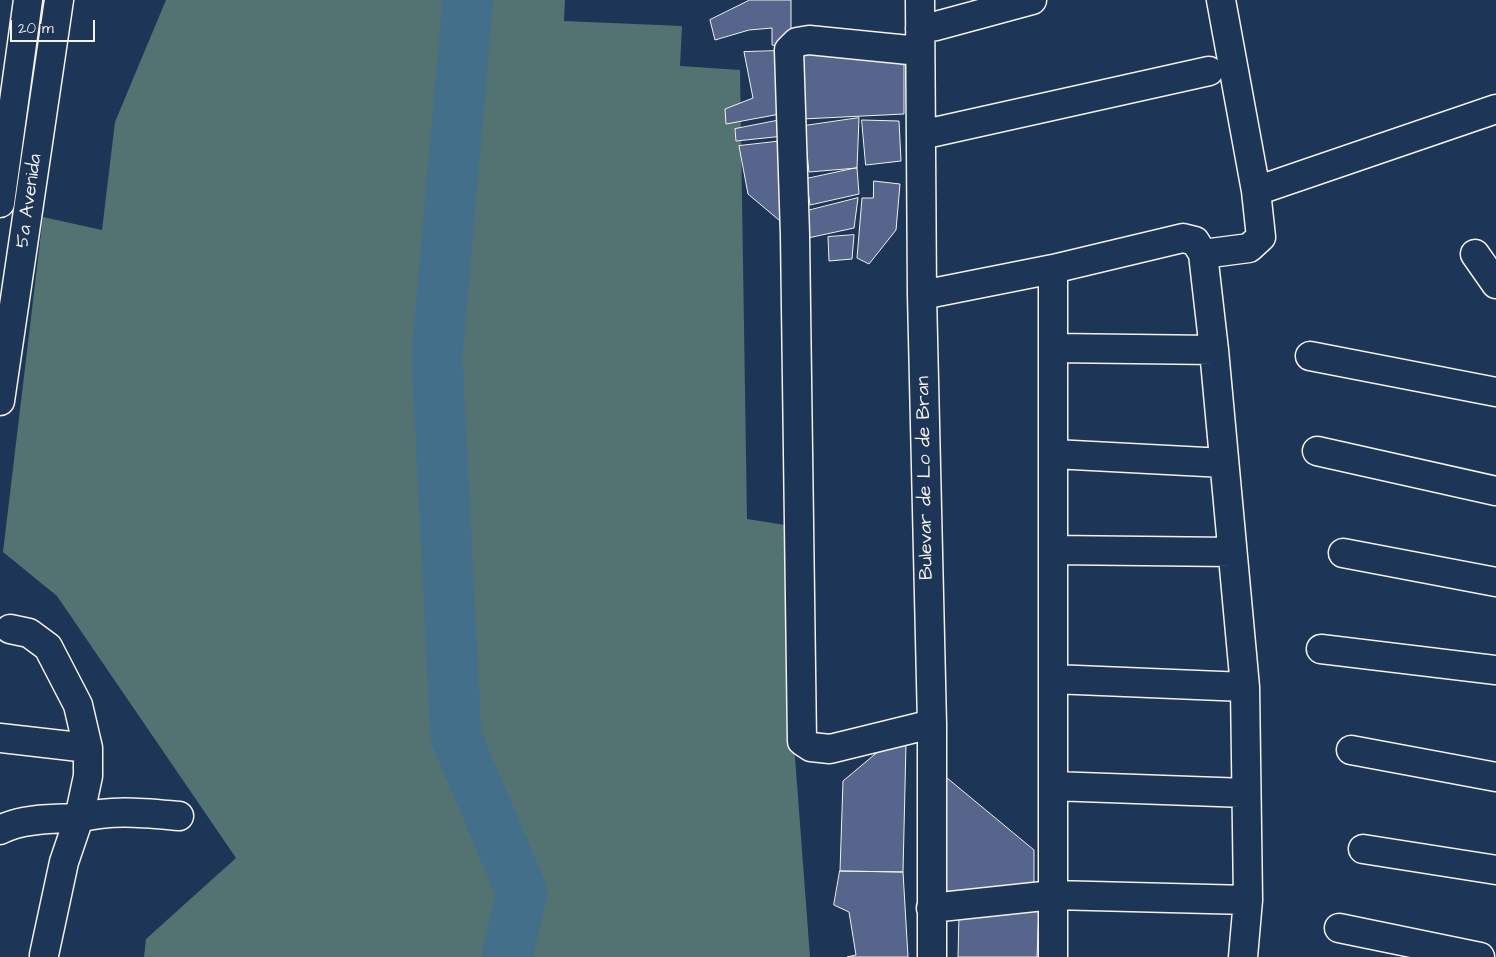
<!DOCTYPE html>
<style>
body{margin:0}
#map{position:relative;width:1496px;height:957px;overflow:hidden;background:#1d3557;font-family:"Architects Daughter",sans-serif}
canvas{display:block}
.scale{position:absolute;left:10px;top:20px;width:85px;height:22px;box-sizing:border-box;border:2px solid #f4f1e8;border-top:0;padding-left:6px;font-size:15px;line-height:18px;white-space:nowrap;color:#f4f1e8;-webkit-text-stroke:4px #1d3557;paint-order:stroke}
</style>
<div id="map">
<canvas width="1496" height="957"></canvas>
<div class="scale">20 m</div>
</div>
<script>
const ctx = document.querySelector('canvas').getContext('2d');
ctx.lineJoin = 'round';
function fillPath(path, color) { ctx.fillStyle = color; ctx.fill(path, 'evenodd'); }
function strokePath(path, color, width, dash) { ctx.strokeStyle = color; ctx.lineWidth = width; ctx.lineCap = dash ? 'butt' : 'round'; ctx.setLineDash(dash || []); ctx.stroke(path); }
function write(font, color, halo, rows, align = 'center') {
  ctx.font = font + ' "Architects Daughter",sans-serif'; ctx.lineWidth = 4; ctx.setLineDash([]); ctx.textBaseline = 'middle'; ctx.strokeStyle = halo; ctx.fillStyle = color; for (const [text, x, y, turn = 0] of rows) {
    ctx.save(); ctx.translate(x, y); ctx.rotate((+turn || 0) * Math.PI / 180); ctx.textAlign = isNaN(turn) ? turn : align; if (halo) ctx.strokeText(text, 0, 0); ctx.fillText(text, 0, 0); ctx.restore();
  }
}
const green = new Path2D(`
 M166,0H565L564,21L682,26L680,66L740,70L747,519L785,525L794,744L810,957H144L146,939L236,858L57,596L3,552L43,217L102,230L115,122Z`);
const river = new Path2D(`
 M468,0L437,355L456,737L522,892L507,957`);
const building = new Path2D(`
 M750,0H791V33L787,48L772,45V28L749,30L715,40L710,20Z
 M799,48L904,59V114L802,119Z
 M777,51L780,114L726,124L725,109L753,98L744,52Z
 M859,118L857,168L809,172L804,126Z
 M781,120L784,136L736,141L735,129Z
 M862,120L899,121L901,161L866,165Z
 M783,141L786,226L748,194L739,146Z
 M857,168L859,194L810,205L806,179Z
 M874,181L900,184L896,230L869,264L857,258L862,198H873Z
 M858,198L854,228L808,238L807,211Z
 M854,235L852,259L829,261L828,237Z
 M906,744L903,872L840,871L843,781L886,745Z
 M941,773L1034,850V888L947,901Z
 M840,871L903,872L908,957H847L856,955L849,912L834,905Z
 M1039,909L1037,957H958L959,915Z`);
const minor = new Path2D(`
 M920,0L922,295L932,724V957
 M920,28L936,26L1032,0
 M919,51L809,40L797,42L789,50L795,235L802,741L811,747L830,749L932,724
 M921,135L1209,71
 M1256,191L1496,109
 M0,203L28,0
 M1203,254L1249,248L1261,237L1256,191L1221,0
 M1475,254L1496,284
 M922,295L1053,269L1183,238L1195,241L1203,254L1214,350L1245,687L1248,900L1243,957
 M1054,348L1214,350
 M1310,356L1496,392
 M0,401L59,0
 M1317,451L1496,491
 M1054,454L1224,463
 M1053,550L1232,552
 M1343,553L1496,582
 M1321,649L1496,670
 M1053,679L1245,687
 M0,738L88,748
 M1351,750L1496,777
 M1053,786L1246,793
 M0,830C22,818 55,819 79,818L88,776V748L78,705L48,647L29,633L10,629
 M1363,849L1496,870
 M931,908L1053,895L1248,900
 M1339,928L1480,957
 M44,955L64,862L79,818C113,809 145,813 179,816
 M1053,957V269`);
const streetNames = [
 ["5a Avenida",30,201,-82],
 ["Bulevar de Lo de Bran",926,478,-91]
];
fillPath(green, '#537372');
strokePath(river, '#446f8b', 51);
fillPath(building, '#55658c');
strokePath(building, '#f4f1e8', 1);
strokePath(minor, '#f4f1e8', 31);
strokePath(minor, '#1d3557', 28);
write('19px', '#f4f1e8', '#1d3557', streetNames);
</script>
